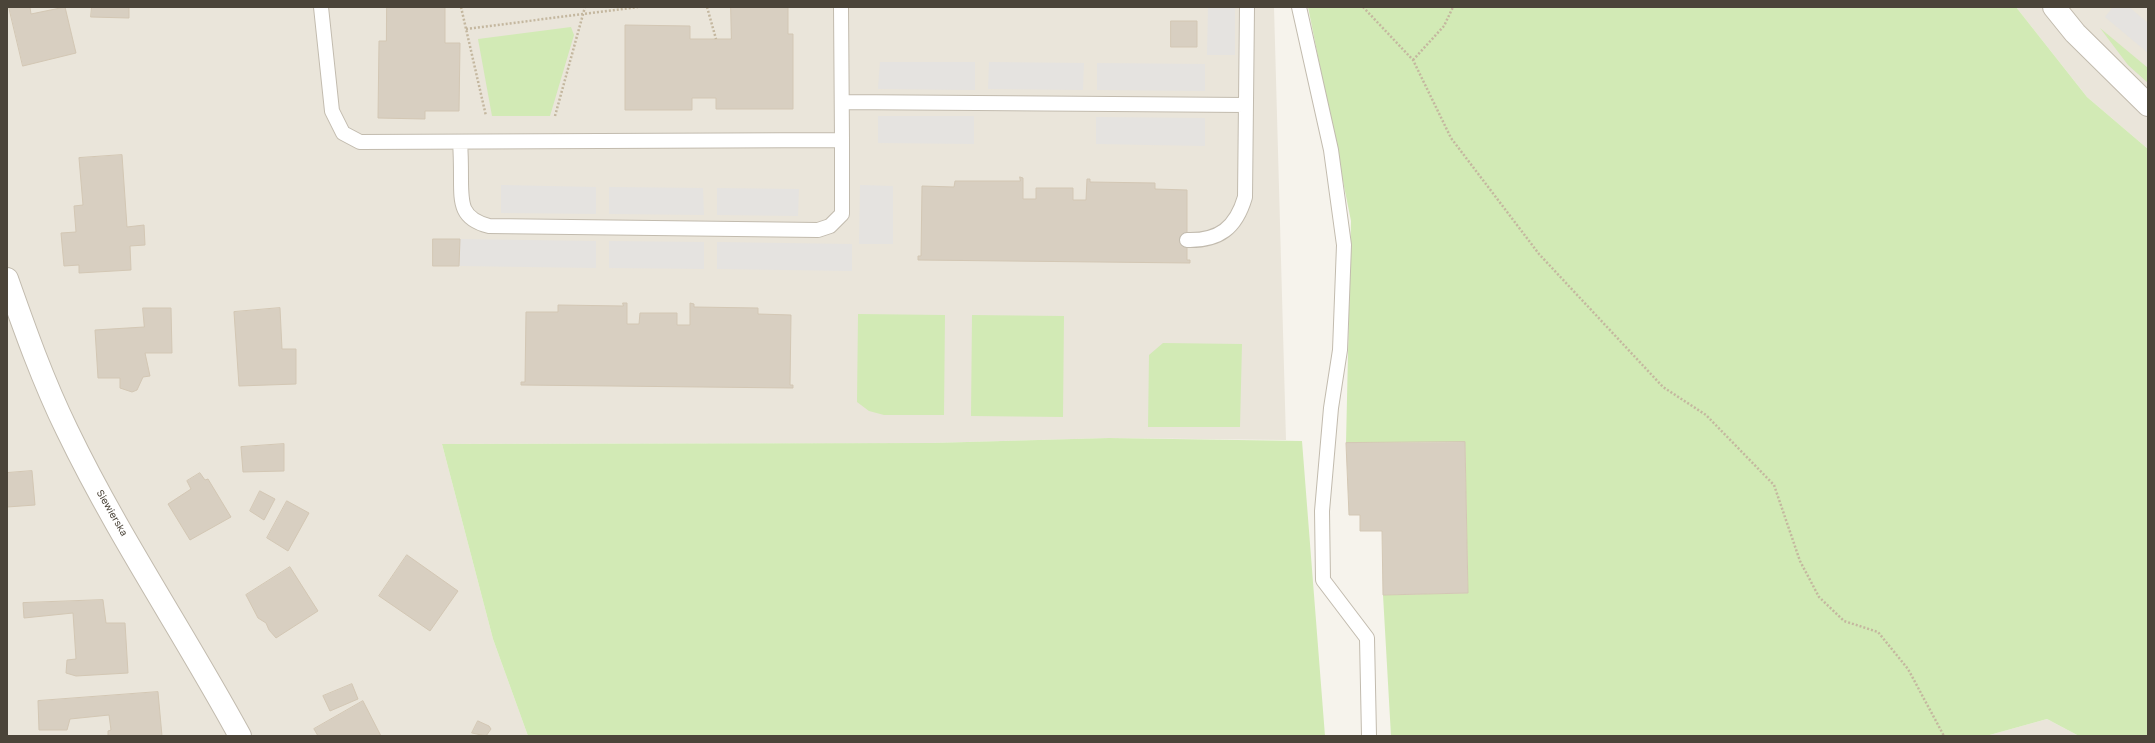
<!DOCTYPE html>
<style>
body{margin:0}
#map{position:relative;width:2155px;height:743px;overflow:hidden;background:#f6f3ec;font-family:"Golos Text",sans-serif}
canvas{display:block}
.frame{position:absolute;inset:0;border:8px solid #4b4439;pointer-events:none}
</style>
<div id="map">
<canvas width="2155" height="743"></canvas>
<div class="frame"></div>
</div>
<script>
const ctx = document.querySelector('canvas').getContext('2d');
ctx.lineJoin = 'round';
function fillPath(path, color) { ctx.fillStyle = color; ctx.fill(path, 'evenodd'); }
function strokePath(path, color, width, dash) { ctx.strokeStyle = color; ctx.lineWidth = width; ctx.lineCap = dash ? 'butt' : 'round'; ctx.setLineDash(dash || []); ctx.stroke(path); }
function write(font, color, halo, rows, align = 'center') {
  ctx.font = font + ' "Golos Text",sans-serif'; ctx.lineWidth = 4; ctx.setLineDash([]); ctx.textBaseline = 'middle'; ctx.strokeStyle = halo; ctx.fillStyle = color; for (const [text, x, y, turn = 0] of rows) {
    ctx.save(); ctx.translate(x, y); ctx.rotate((+turn || 0) * Math.PI / 180); ctx.textAlign = isNaN(turn) ? turn : align; if (halo) ctx.strokeText(text, 0, 0); ctx.fillText(text, 0, 0); ctx.restore();
  }
}
const residential = new Path2D(`
 M7,7H1274L1286,440L1109,438L932,443L442,444L493,639L528,736H7Z
 M2016,7H2148V149L2087,97Z
 M2047,719L2079,736H1986Z`);
const green = new Path2D(`
 M1308,7H2016L2087,97L2148,149V736H2079L2047,719L1986,736H1391L1383,595L1468,593L1465,442L1346,443L1351,221Z
 M571,27L574,35L550,116H492L478,39Z
 M2100,28L2148,68V83L2128,65Z
 M858,314L945,315L944,415H884L869,411L857,402Z
 M972,315L1064,316L1063,417L971,416Z
 M1163,343L1242,344L1240,427H1148L1149,355Z
 M1109,438L1302,441L1325,736H528L493,639L442,444L932,443Z`);
const parking = new Path2D(`
 M1208,7H1235V55H1207Z
 M2113,7H2129L2148,23V53L2105,17Z
 M880,62H975V90L878,89Z
 M989,62L1084,63L1083,90L988,89Z
 M1097,63L1205,64V91L1097,90Z
 M878,116H974V144L878,143Z
 M1096,117L1205,118V146L1096,144Z
 M501,185L596,187V214L501,213Z
 M860,185L893,186V244H859Z
 M609,187L703,188L704,215L609,214Z
 M717,188L799,189L798,216L717,215Z
 M460,239L596,241V268L459,266Z
 M609,241L704,242V269L609,268Z
 M717,242L852,244V271L717,269Z`);
const building = new Path2D(`
 M9,7H30L31,14L65,7L76,53L23,66Z
 M92,7H129V18L91,17Z
 M387,7H445V43H460L459,111H425V119L378,118L379,41H386Z
 M731,7H788V34H793V109H716V98H692V110H625V25L690,26V39H731Z
 M1171,21H1197V47H1171Z
 M122,155L127,227L144,225L145,245L130,246L131,270L79,273V265L64,266L61,233L76,232L74,206L83,205L79,158Z
 M1020,177L1023,178V199H1036V188H1073V200H1086L1087,179H1090V182L1155,183V189L1187,190V260H1190V263L918,260V256H921L922,186L954,187L955,181H1020Z
 M433,239H460L459,266H433Z
 M623,303H627V324H639L640,313H677V325H690V303L694,304V307L758,308V314L791,315L790,385H793V388L521,385V382H525L526,312H558V305L623,306Z
 M143,308H171L172,353H145L150,376L143,377L137,390L132,392L120,388V378H98L95,330L144,327Z
 M280,308L282,349H296V384L239,386L234,312Z
 M1465,442L1468,593L1383,595L1382,531H1360V515H1349L1346,443Z
 M284,444V471L243,472L241,447Z
 M32,471L35,505L7,507V473Z
 M200,473L205,480L208,479L231,517L190,540L168,504L191,489L187,481Z
 M260,491L275,499L264,520L250,511Z
 M287,501L309,513L288,551L267,538Z
 M407,555L458,591L430,631L379,596Z
 M290,567L318,611L276,638L269,630L266,623L258,618L246,595Z
 M103,600L106,623H125L128,673L76,676L66,673L67,660L76,659L73,613L24,618L23,603Z
 M352,684L358,699L330,711L323,696Z
 M158,692L162,736H108V731L111,730L109,715L70,719L67,730H39L38,701Z
 M363,701L381,736H318L314,729Z
 M478,721L489,726L491,729L486,736L472,733Z`);
const path = new Path2D(`
 M461,7L486,116
 M707,7L716,39
 M1363,7L1413,60L1451,138L1539,254L1663,387L1706,415L1774,485L1800,561L1819,597L1844,621L1878,632L1908,669L1944,736
 M466,29L638,7
 M1413,60L1444,26L1453,7
 M555,116L585,7`);
const service = new Path2D(`
 M321,7L332,111L343,133L360,142L842,140L841,7
 M1299,7L1331,150L1344,245L1340,350L1331,408L1322,511L1323,580L1367,638L1369,736
 M842,102L1246,105
 M460,142C461,154 461,167 461,179C461,204 461,219 489,226L818,230L830,226L842,214V140
 M1187,240C1219,241 1236,228 1245,197L1247,7`);
const minor = new Path2D(`
 M2054,7L2075,33L2148,105
 M7,279C25,330 43,381 67,430C118,536 184,633 240,736`);
const streetNames = [
 ["Siewierska",112,513,60]
];
fillPath(residential, '#eae5da');
fillPath(green, '#d2eab5');
fillPath(parking, '#e5e3e0');
fillPath(building, '#d8cfc1');
strokePath(building, '#d3c7b4', 1);
strokePath(service, '#c2bbae', 16);
strokePath(minor, '#c2bbae', 24);
strokePath(path, '#c4b79f', 2.5, [2, 2]);
strokePath(service, '#fff', 14);
strokePath(minor, '#fff', 22);
write('10px', '#4b4439', '#fff', streetNames);
</script>
